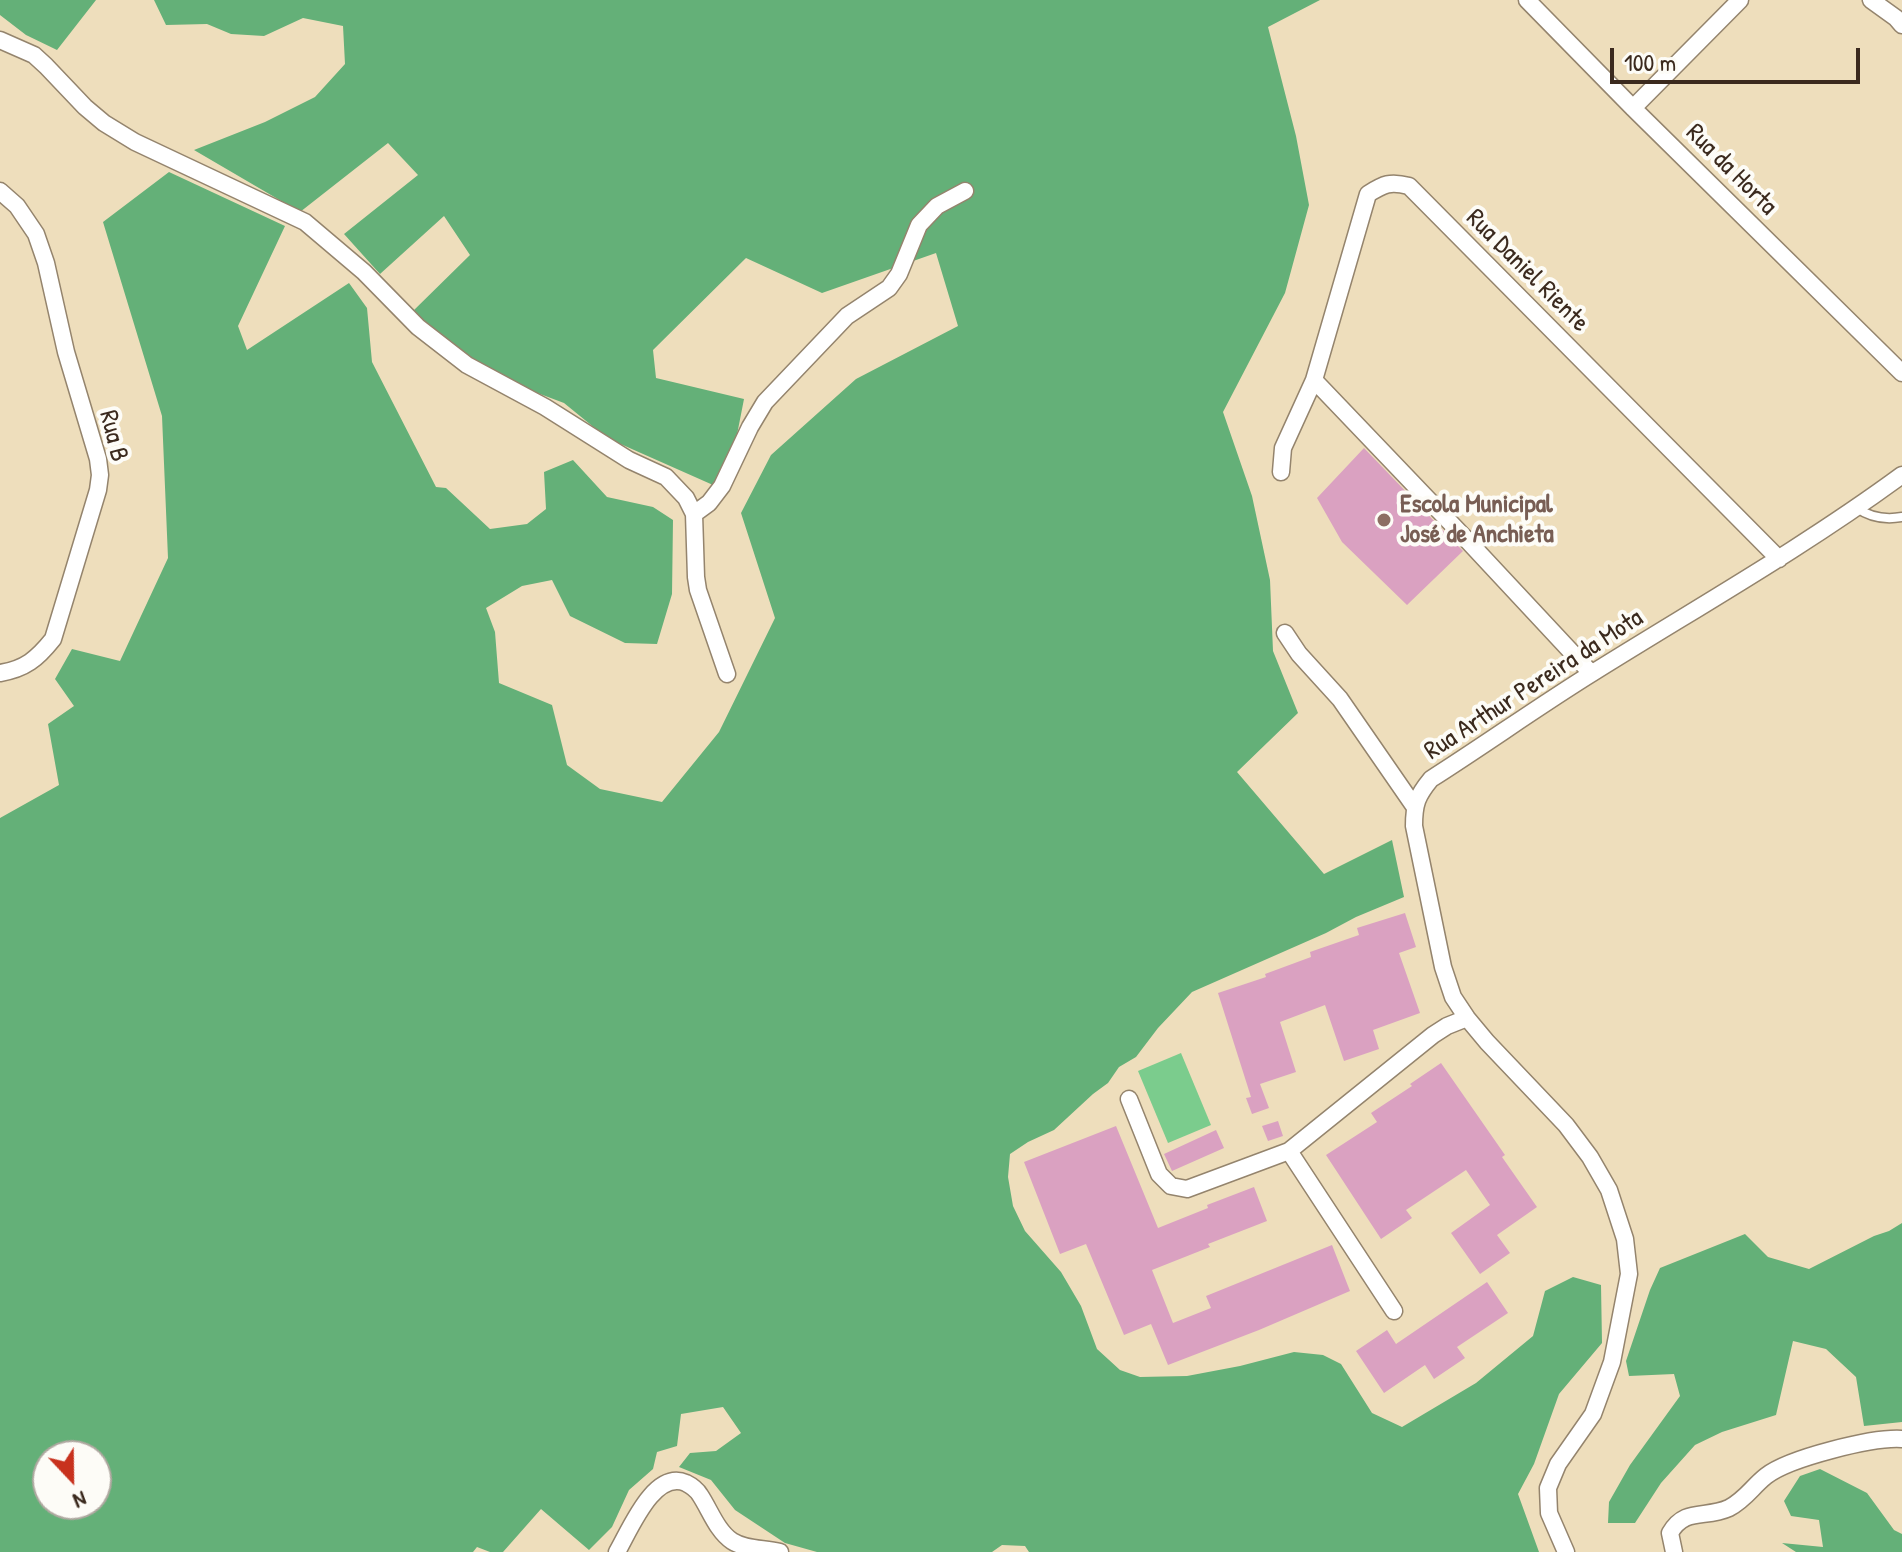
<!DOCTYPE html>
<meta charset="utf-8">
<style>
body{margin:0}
#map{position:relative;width:1902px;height:1552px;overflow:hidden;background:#eedebc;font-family:"Patrick Hand",sans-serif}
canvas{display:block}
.north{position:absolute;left:32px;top:1440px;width:80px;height:80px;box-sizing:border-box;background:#fdfcf7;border:2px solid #afa8a0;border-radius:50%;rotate:158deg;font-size:22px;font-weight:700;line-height:32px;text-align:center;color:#3b2a1e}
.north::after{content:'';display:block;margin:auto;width:28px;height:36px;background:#c8321e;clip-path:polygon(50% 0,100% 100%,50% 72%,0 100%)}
.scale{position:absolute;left:1610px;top:48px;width:250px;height:36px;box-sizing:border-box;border:4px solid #3b2a1e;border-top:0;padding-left:10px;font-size:24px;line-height:28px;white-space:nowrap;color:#3b2a1e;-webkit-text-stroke:6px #fdfcf7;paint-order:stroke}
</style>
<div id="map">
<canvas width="1902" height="1552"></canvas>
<div class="north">N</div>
<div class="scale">100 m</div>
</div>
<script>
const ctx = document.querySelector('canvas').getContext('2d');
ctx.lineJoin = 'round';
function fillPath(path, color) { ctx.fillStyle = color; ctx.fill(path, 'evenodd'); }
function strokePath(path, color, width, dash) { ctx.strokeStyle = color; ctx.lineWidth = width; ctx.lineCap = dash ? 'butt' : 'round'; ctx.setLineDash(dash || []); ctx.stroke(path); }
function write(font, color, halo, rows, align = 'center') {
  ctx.font = font + ' "Patrick Hand",sans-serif'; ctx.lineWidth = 8; ctx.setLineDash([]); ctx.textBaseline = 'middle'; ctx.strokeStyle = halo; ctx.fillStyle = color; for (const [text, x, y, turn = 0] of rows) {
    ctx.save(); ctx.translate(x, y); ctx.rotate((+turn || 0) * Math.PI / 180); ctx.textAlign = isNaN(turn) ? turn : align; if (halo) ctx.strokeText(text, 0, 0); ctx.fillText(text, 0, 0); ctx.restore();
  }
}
const green = new Path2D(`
 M1181,1053L1211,1125L1168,1143L1138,1071Z`);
const forest = new Path2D(`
 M0,0H96L57,50L26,35L0,15Z
 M154,0H1320L1268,27L1296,136L1309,205L1285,293L1223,412L1252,496L1270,580L1273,651L1298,713L1237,772L1324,874L1392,840L1404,897L1356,917L1326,933L1192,992L1158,1028L1136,1057L1119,1067L1108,1083L1093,1094L1054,1130L1028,1142L1010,1154L1008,1177L1013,1206L1025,1231L1061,1272L1081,1306L1097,1349L1120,1370L1140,1377L1187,1376L1240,1366L1294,1352L1323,1355L1341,1364L1372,1413L1402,1427L1476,1383L1533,1336L1545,1291L1573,1277L1601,1285L1602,1343L1559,1394L1534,1464L1518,1494L1539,1552H1029L1025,1546L1002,1545L992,1552H817L785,1543L735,1510L711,1480L679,1467L690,1453L716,1451L741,1433L723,1407L681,1414L677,1446L657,1452L653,1469L629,1490L612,1527L589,1550L541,1509L503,1552H490L477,1547L473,1552H0V818L59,785L48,724L74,706L55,679L72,649L120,661L168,558L162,416L103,222L169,172L285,226L238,326L247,350L349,283L367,308L372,362L436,487L446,488L490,529L527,524L546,509L544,472L573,460L607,497L653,507L673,520L672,594L657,644L625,643L570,616L552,580L522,586L486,608L495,632L499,683L552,705L567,765L600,789L662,802L719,732L775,618L741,513L771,455L856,379L958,326L936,253L822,293L746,258L653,350L656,378L744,399L734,450L713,485L607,438L564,403L500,379L412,312L470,255L444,216L380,274L344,234L418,175L388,143L300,212L194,150L265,122L315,97L345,64L343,26L303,18L264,36L231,34L207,24L166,25ZM48,1456H96V1504H48Z
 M1902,1223V1422L1864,1426L1856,1377L1826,1349L1793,1341L1776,1415L1722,1432L1695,1445L1661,1483L1635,1523H1608L1609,1502L1630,1465L1680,1396L1674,1374L1629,1376L1626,1361L1650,1290L1660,1268L1745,1234L1768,1257L1809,1269L1874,1236L1889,1231Z
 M1820,1469L1867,1493L1894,1530L1902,1534V1552H1796L1782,1543L1823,1547L1819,1520L1791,1516L1784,1501L1800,1476Z`);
const building = new Path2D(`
 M1364,448L1463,551L1407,605L1342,542L1317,498Z
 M1405,913L1416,947L1399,953L1420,1013L1373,1030L1379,1049L1344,1061L1325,1005L1280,1022L1296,1072L1260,1084L1269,1108L1252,1114L1246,1098L1251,1097L1218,993L1266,977L1265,974L1311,957L1310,952L1359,935L1357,928Z
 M1441,1063L1505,1155L1502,1157L1537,1207L1497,1235L1510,1253L1480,1274L1451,1233L1490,1205L1466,1170L1406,1210L1412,1218L1381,1239L1326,1155L1377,1122L1371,1113L1412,1086L1410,1084Z
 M1278,1121L1283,1136L1268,1141L1262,1126Z
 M1116,1126L1158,1228L1208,1208L1207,1205L1254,1187L1267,1221L1208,1244L1210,1247L1152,1270L1173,1323L1211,1308L1206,1296L1332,1245L1350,1291L1259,1330L1168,1365L1151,1324L1124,1335L1086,1244L1060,1254L1024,1162Z
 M1216,1130L1224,1148L1172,1171L1164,1154Z
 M1487,1282L1508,1313L1457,1347L1465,1358L1434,1379L1425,1365L1384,1393L1356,1351L1387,1330L1396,1344Z`);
const service = new Path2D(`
 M1857,508C1871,518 1885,520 1902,517`);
const minor = new Path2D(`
 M1527,0L1633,108L1902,373
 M1871,0L1896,18L1902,25
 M0,40L34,55L46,66L85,107L104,123L135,142L305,222L364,272L418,327L467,365L545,407L629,460L666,477L686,498L694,514L696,577L698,590L727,674
 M1633,108L1740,0
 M0,191L17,206L36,234L46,263L66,352L98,459L100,475L98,490L53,639C37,659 25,669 0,673
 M1314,380L1466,539L1591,673
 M1281,472L1283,448L1314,380L1368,194C1384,184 1390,181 1409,186L1779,559
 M694,514L709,503L722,486L750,427L765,402L847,316L889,288L899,274L919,225L937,206L965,191
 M1285,633L1299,654L1340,699L1414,806
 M1129,1099L1159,1174L1171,1186L1187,1189L1289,1151L1433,1035L1447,1026L1467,1018
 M1289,1151L1394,1311
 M617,1552C630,1530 654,1469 686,1483C692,1486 697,1490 700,1495C710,1510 717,1531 732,1541C746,1550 764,1548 780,1552
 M1566,1552L1549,1513L1548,1488L1558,1464L1593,1414L1612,1362L1629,1274L1625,1239L1609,1190L1590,1157L1566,1125L1487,1042L1467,1018L1453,997L1443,967L1414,826C1414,804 1417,796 1431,779C1486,744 1539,706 1594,672C1698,607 1804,547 1902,475
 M1674,1552L1670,1533C1685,1507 1705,1519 1729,1508C1746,1499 1752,1487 1766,1476C1789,1458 1873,1437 1902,1439`);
const markers = [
 [1384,520,8,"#8d6e63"]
];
const streetNames = [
 ["Rua da Horta",1731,170,45],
 ["Rua Daniel Riente",1527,271,45],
 ["Rua B",113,436,76],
 ["Rua Arthur Pereira da Mota",1534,685,-33]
];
const educationNames = [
 ["Escola Municipal",1400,505],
 ["José de Anchieta",1400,535]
];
fillPath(green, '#7bcc8d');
fillPath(forest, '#64b078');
fillPath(building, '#daa1c1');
strokePath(service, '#94846d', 11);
strokePath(minor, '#94846d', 19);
strokePath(service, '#fff', 8);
strokePath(minor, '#fff', 16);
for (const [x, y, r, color] of markers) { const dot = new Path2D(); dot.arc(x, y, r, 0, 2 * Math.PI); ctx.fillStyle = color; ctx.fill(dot); strokePath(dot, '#fdfcf7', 3); }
write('26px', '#3b2a1e', '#fdfcf7', streetNames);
write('bold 26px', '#785e54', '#fdfcf7', educationNames, 'left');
</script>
